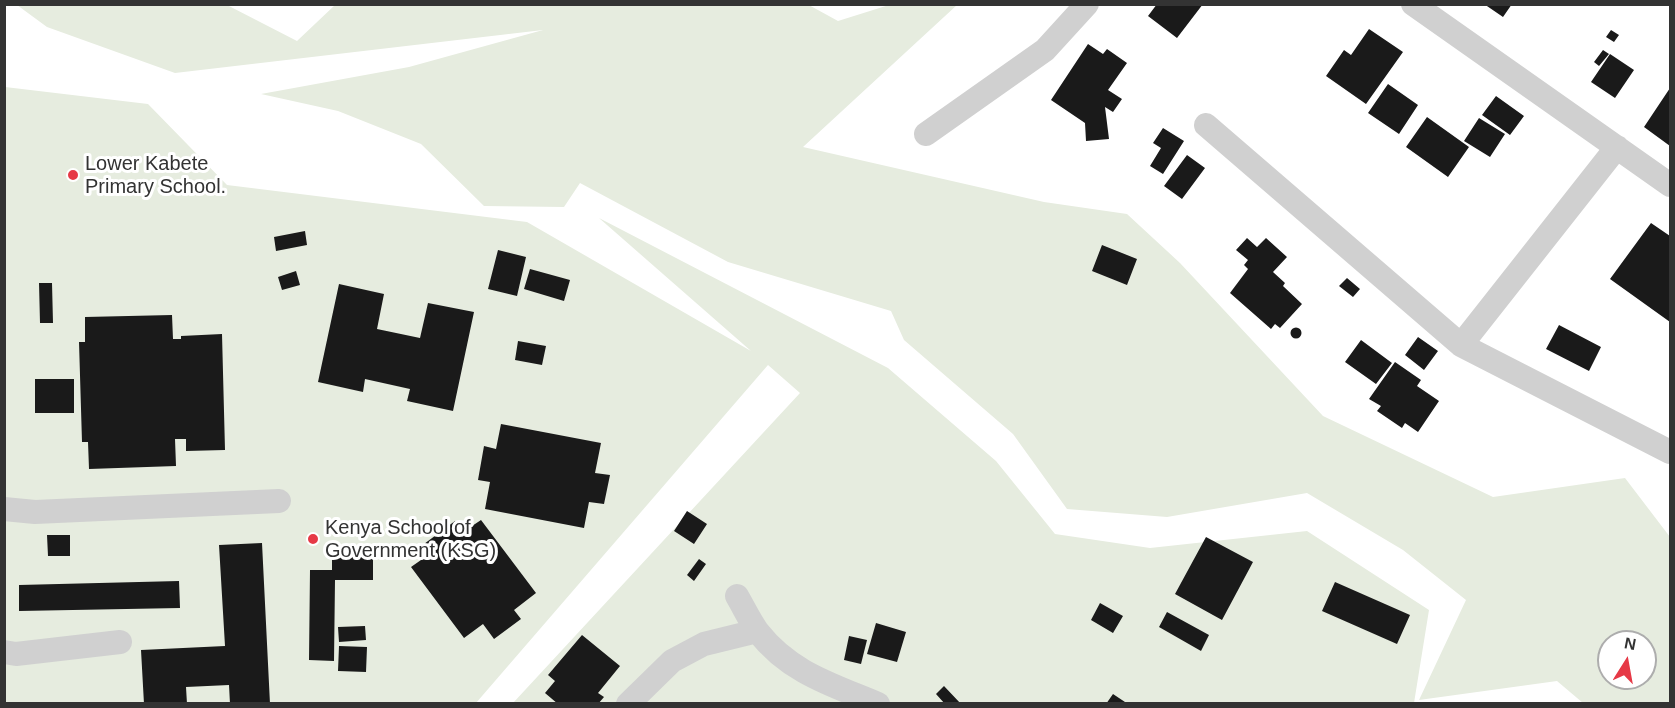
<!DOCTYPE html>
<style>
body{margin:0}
#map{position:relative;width:1675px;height:708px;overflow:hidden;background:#fff;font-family:Arial,sans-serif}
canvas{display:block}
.frame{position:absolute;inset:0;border:6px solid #333;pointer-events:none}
.north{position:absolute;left:1597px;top:630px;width:60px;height:60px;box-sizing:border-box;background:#fff;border:2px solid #adadad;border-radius:50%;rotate:11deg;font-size:16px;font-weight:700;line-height:24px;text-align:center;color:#333}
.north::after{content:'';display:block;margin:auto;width:21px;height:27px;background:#e63946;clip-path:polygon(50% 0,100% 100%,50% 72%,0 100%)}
</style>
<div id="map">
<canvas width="1675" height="708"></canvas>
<div class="frame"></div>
<div class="north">N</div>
</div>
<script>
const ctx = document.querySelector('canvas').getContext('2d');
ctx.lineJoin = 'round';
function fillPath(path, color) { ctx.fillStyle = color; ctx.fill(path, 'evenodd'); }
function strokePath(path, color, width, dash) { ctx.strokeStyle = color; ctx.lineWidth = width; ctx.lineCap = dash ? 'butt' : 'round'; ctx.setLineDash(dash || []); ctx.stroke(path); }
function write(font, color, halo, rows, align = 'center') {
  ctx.font = font + ' Arial,sans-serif'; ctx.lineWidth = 6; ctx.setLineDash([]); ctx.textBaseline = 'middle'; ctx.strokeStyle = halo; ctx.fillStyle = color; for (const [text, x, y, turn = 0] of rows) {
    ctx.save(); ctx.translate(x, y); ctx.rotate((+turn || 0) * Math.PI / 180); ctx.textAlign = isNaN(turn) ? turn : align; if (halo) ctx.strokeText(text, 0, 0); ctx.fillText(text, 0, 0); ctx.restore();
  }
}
const green = new Path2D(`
 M807,4L838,21L889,5H957L803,147L1044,202L1127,214L1180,263L1323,416L1493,497L1625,478L1670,537V703H1583L1557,681L1419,700L1466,600L1403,550L1307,493L1167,517L1067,509L1013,434L904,340L891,311L728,262L580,183L564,207L484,206L421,144L338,111L261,94L409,67L543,30L175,73L47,27L17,5H227L297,41L335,5ZM1609,642H1645V678H1609Z
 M5,87L148,104L227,185L527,222L751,351L599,218L888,368L996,461L1055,534L1150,548L1307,531L1429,610L1414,703H513L800,393L768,365L476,703L5,704Z`);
const building = new Path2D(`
 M1157,4H1203L1177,38L1148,16Z
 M1484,4H1512L1503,17Z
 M1369,29L1403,52L1366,104L1326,76L1344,50L1351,55Z
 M1611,30L1619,35L1614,42L1606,37Z
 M1088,44L1103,54L1107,49L1127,63L1108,90L1122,99L1113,112L1105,107L1109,139L1086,141L1085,123L1051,100Z
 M1603,50L1609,54L1599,66L1594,62Z
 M1610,54L1634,70L1615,98L1591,82Z
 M1388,84L1418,105L1399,134L1368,113Z
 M1670,88V146L1644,127Z
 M1496,96L1524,116L1510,135L1482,115Z
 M1427,117L1469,147L1448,177L1406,147Z
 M1479,118L1505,134L1490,157L1464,141Z
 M1163,128L1184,141L1163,174L1150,166L1161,148L1153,143Z
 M1187,155L1205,168L1182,199L1164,186Z
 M1651,223L1670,236V322L1610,279Z
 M305,231L307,245L276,251L274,237Z
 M1247,238L1257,247L1266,238L1287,257L1273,272L1285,283L1283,286L1302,304L1280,328L1275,324L1271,329L1230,293L1248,269L1244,265L1248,260L1236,250Z
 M1102,245L1137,259L1127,285L1092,271Z
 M498,250L526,257L517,296L488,289Z
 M530,269L570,280L564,301L524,289Z
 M296,271L300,285L282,290L278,277Z
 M1347,278L1360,289L1353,297L1339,286Z
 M39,283H52L53,323H40Z
 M339,284L384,294L377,329L420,338L428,303L474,312L453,411L407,401L410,389L365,379L363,392L318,382Z
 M172,315L173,339H181V336L222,334L225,450L186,451V439H175L176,466L89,469L88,442H82L79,342H85V317Z
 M1559,325L1601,347L1589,371L1546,349Z
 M1290.5 333a5.5 5.5 0 1 1 11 0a5.5 5.5 0 1 1-11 0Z
 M1418,337L1438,351L1424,370L1405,355Z
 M1361,340L1392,363L1376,384L1345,362Z
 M518,341L546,346L542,365L515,360Z
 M1395,362L1421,380L1417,386L1439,401L1418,432L1405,423L1402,428L1377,411L1381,406L1369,399Z
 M35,379H74V413H35Z
 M501,424L601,443L595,473L610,475L604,504L589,502L584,528L485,509L490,482L478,480L484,446L496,449Z
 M687,511L707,524L694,544L674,531Z
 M481,520L536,593L514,610L521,619L494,639L483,624L464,638L411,567L431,553L424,544L455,521L463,532Z
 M47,535H70V556H48Z
 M1206,537L1253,562L1222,620L1175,594Z
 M262,543L270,704H230L229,685L186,687L187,704H144L141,650L225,646L219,545Z
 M332,557H373V580H335L334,661L309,660L310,570H332Z
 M699,559L706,564L694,581L687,575Z
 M179,581L180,608L19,611V585Z
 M1335,582L1410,615L1397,644L1322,611Z
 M1100,603L1123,616L1113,633L1091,620Z
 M1167,612L1209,635L1201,651L1159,627Z
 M876,623L906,632L897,662L867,654Z
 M365,626L366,640L339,642L338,627Z
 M582,635L620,666L598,693L604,697L598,704H558L545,693L555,681L548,675Z
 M849,636L867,640L861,664L844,660Z
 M339,646L367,647L366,672L338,671Z
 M944,686L961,704H945L936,694Z
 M1113,694L1128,704H1106Z`);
const minor = new Path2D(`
 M1413,4L1670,185
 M1206,125L1461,345L1670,452
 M926,134L1045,50L1087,4
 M1461,345L1617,147
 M4,509L35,512L279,501
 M737,596C744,608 750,621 758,632C790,673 833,685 878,704
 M4,652L16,654L120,642
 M628,704L672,661L704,644L757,631`);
const markers = [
 [73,175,6,"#e63946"],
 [313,539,6,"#e63946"]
];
const poiNames = [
 ["Lower Kabete",85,164],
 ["Primary School.",85,187],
 ["Kenya School of",325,528],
 ["Government (KSG)",325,551]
];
fillPath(green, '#e6ecdf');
fillPath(building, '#1a1a1a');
strokePath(minor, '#d0d0d0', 24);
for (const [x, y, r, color] of markers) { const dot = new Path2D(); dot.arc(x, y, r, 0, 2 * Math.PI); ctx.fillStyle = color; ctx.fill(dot); strokePath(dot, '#fff', 2); }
write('20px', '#333', '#fff', poiNames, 'left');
</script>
